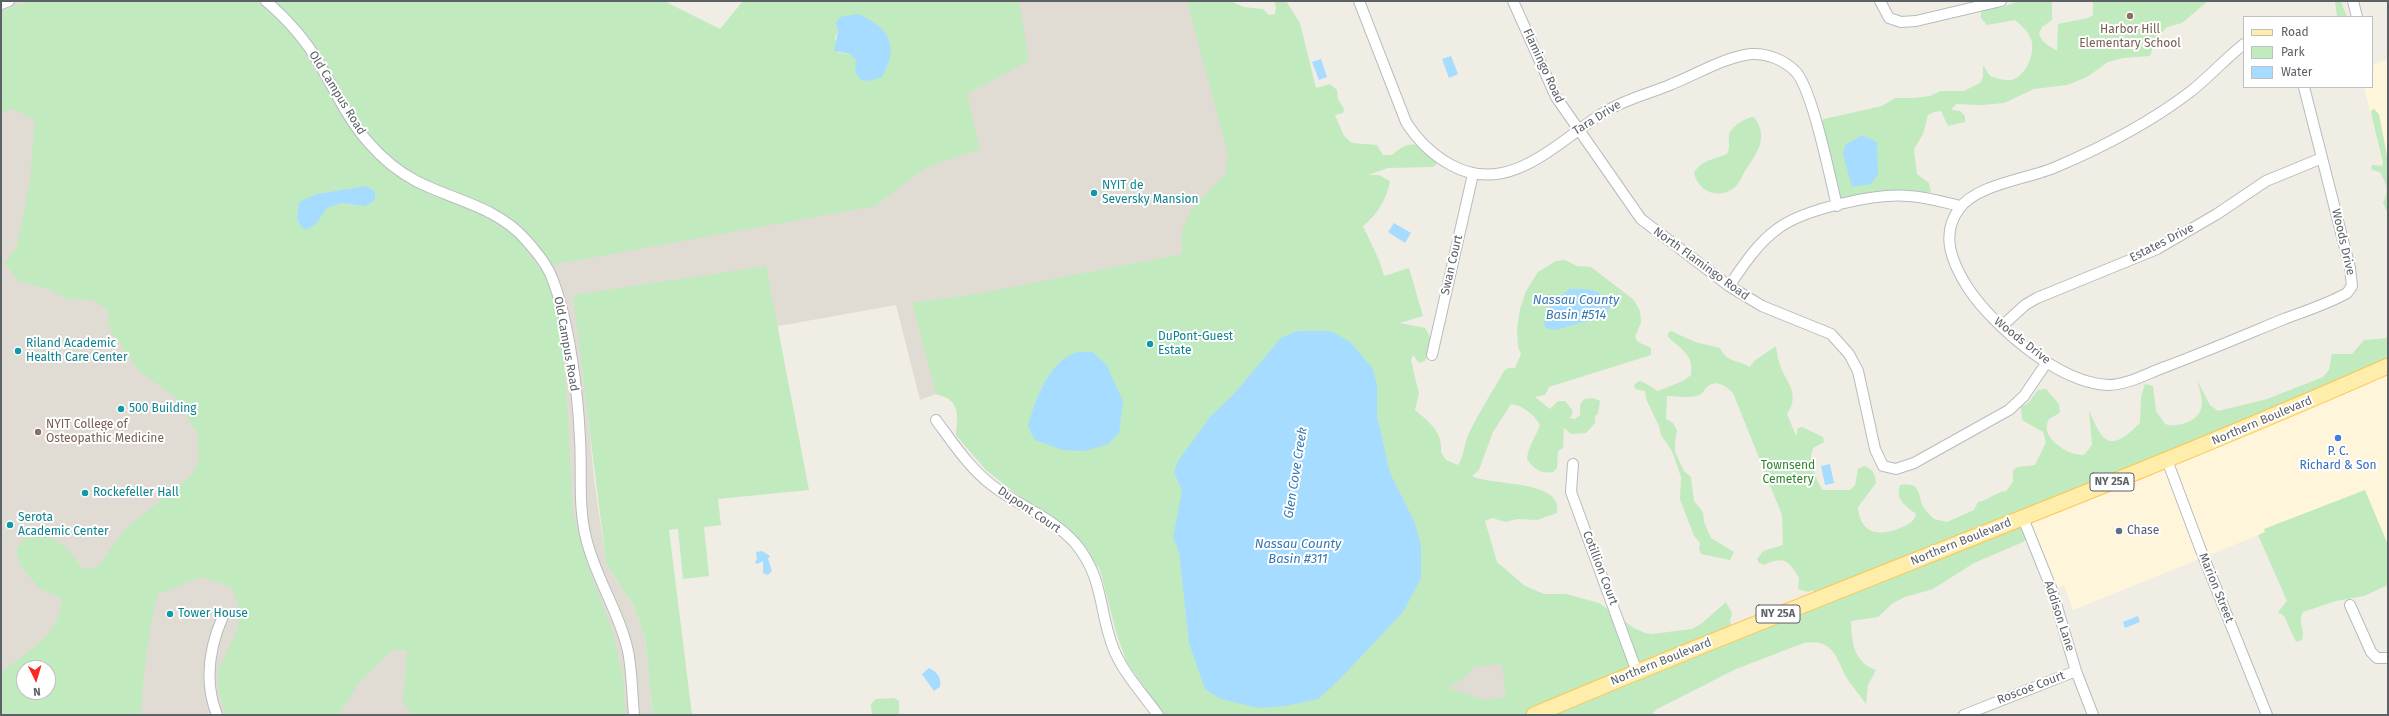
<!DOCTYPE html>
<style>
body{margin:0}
#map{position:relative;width:2389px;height:716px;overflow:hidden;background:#f0ede4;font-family:"Fira Sans",sans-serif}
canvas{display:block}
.frame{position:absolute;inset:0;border:2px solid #5c6166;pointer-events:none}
.legend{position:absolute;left:2243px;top:16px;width:130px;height:72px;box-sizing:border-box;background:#fff;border:1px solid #bec0c2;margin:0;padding:5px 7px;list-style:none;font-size:12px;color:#5c6166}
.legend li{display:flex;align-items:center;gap:8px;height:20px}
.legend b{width:20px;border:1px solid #bec0c2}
.north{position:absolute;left:16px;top:660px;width:40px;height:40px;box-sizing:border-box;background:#fff;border:1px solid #bec0c2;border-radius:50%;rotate:175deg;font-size:11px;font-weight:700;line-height:16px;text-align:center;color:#5c6166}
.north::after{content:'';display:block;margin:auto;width:14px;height:18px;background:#f92921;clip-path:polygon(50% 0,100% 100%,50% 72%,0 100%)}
</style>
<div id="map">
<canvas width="2389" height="716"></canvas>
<div class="frame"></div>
<ul class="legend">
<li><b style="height:5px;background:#ffeeab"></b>Road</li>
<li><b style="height:11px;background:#c1eabf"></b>Park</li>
<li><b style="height:11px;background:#a6dcff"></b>Water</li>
</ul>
<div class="north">N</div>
</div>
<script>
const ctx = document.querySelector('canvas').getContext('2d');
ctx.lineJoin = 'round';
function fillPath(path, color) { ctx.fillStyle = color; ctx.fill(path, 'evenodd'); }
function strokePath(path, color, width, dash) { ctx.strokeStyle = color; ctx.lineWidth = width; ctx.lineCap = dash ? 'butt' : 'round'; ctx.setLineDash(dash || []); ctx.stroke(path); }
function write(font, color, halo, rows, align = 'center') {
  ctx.font = font + ' "Fira Sans",sans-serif'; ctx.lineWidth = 4; ctx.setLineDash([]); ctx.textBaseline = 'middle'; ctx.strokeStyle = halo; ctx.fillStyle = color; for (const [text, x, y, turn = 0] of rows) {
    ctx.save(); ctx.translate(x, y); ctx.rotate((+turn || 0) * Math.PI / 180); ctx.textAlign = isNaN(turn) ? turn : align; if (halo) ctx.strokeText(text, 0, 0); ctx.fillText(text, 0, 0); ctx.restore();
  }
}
const commercial = new Path2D(`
 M2388,59V185L2364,87H2372V65Z
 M2388,366V545L2365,490L2265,529L2266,532L2073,610L2064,585L2052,590L2023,518Z`);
const education = new Path2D(`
 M1,1H517L563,225L984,1H1203L1415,410L1508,644L1509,715H1164L1127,662L1117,635L1100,570L1078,538L1052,516L1019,496L986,470L956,435L958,410L950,399L936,394L920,400L896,305L583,361L594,479L606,563L634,607L645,638L653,715H1ZM24,668H48V692H24Z`);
const green = new Path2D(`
 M30,1H256L279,19L295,37L346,121L362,144L379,161L412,185L478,213L502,227L519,240L546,277L558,311L566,385L573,513L586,561L611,627L623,677L626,715H413L403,702L407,650H393L360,681L339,715H226C221,703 217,687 218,673C218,668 223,661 225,656C239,627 246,618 231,587L202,577L158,594C148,635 143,674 141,715H1V672C25,654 64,632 61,598L40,589L21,567L16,552L23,539L48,535L67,548L83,569L97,568L124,530L191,476L199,460L198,435L176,398L140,372L109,328L108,310L94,300L66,299L51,290L18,281L5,263L17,247L30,181L35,119L12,109L1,113V11ZM367,186L375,193L352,206L341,203L327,208L317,194ZM24,668H48V692H24Z
 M273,1H664L720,29L743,1H1019L1029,61L967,94L980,150L946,160L924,169L875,206L551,265C544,253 536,240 526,231C489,200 439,193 400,165C354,131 337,75 304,31C295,20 284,10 273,1ZM838,31L882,77L855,72L857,60L850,54L839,53L835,38Z
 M1187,1H1230L1244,7L1263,9L1269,15L1275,14L1276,7L1274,1H1286L1300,23L1316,88L1330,84L1337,90L1338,99L1344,109L1343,113L1335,115L1344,136L1352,143L1377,145L1383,155H1392C1412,137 1420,144 1437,162L1435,166L1431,167L1388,168L1368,175H1379L1390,181C1387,199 1377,215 1363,226L1379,260L1384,276L1409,268L1423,316L1400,323L1425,328L1430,337V344L1425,361L1419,363L1413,355L1411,360L1419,394L1415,410C1429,422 1443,432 1441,452L1446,460L1458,465C1464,457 1464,443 1469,433C1479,412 1493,391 1504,371L1508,368H1515L1521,354L1518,347L1517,329L1520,309L1526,291L1538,272L1556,261L1565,260L1577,266L1591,267L1634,300L1640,311L1641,322L1635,337L1638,342L1651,348V355L1549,387L1545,395L1535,397L1550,409L1558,401H1565L1573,411L1570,418L1575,419L1580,415V405L1584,399L1593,398L1600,401L1598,414L1595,416V423L1586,433L1571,434L1564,428L1563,448L1558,451L1557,468L1553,472C1541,474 1534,469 1527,459C1528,447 1536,436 1540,425C1534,414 1523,406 1511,404L1493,432L1479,470L1472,476C1490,486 1564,479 1557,513L1537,520L1517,519L1506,522L1492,518L1485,521L1497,562L1525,586L1544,594H1566L1599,603L1634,628L1645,633L1652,634L1692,629L1701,624L1726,602L1732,613L1730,622L1734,632L1816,599L1813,590L1808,592L1798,589L1799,578C1788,560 1784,556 1764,565L1759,563L1757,559L1763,551L1783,545L1782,515L1733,393C1727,387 1717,379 1708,386C1704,389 1704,393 1699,395C1689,399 1678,396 1667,396L1666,419L1673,423L1677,430L1675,442V452L1684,471L1691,477L1694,501L1703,512L1704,522L1711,538L1734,552L1730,560L1701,554L1699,549L1700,543L1694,536L1680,499L1681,477L1672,451L1661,435L1659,426L1646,399L1645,391L1635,389L1634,385L1639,381C1645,382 1652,388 1658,391L1683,381L1691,375C1694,355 1682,350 1668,337V333L1671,331L1695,342L1720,348C1726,362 1738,360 1750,367L1754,361L1776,346C1777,351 1777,357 1779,362C1784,381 1802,392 1787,414L1796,436L1798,428L1802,427L1823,437L1824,442C1820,445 1815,446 1813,449C1807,459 1817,482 1823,490H1850L1855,485L1858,469L1864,466C1873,469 1875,474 1876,483L1858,507C1860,534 1879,537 1900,528C1908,525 1914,522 1916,514C1906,506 1895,500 1900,485C1916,483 1918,487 1921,501C1922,507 1929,514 1934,519L1947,522L1974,510L1978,502C1988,501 1995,492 2006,491L2013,482V470L2017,467L2035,465L2046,442L2043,432L2022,420L2021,407L2028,403L2038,390L2046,389L2059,404L2060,412C2057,416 2051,416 2048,421C2040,439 2070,456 2084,455L2092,445L2089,410C2103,444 2110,453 2140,423L2141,397L2145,384L2153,386L2156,411L2165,424C2176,428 2197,422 2201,409C2204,400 2199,388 2197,380L2210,405L2218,411L2267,399L2323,377L2329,370L2332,354H2352L2364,340L2388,338V366L2023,517L2027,538L2023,542L1974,563L1933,589L1905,597L1893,603L1878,617L1851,621C1852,642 1853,662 1876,670L1868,685L1866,704C1859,694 1849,683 1844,673C1835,653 1830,639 1804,643L1736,669L1657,709L1651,715H1164L1127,662L1117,635L1100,570L1078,538L1052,516L1019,496L986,470L956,435C959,416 959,398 936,394L912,303L976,294L1182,254V231L1191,210L1226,173L1228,154ZM1331,331L1377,386V416L1390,473L1415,523L1421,578L1402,612L1338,681L1189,643L1179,552L1173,537L1183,491L1176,480L1210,417L1234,394L1254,370L1317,332ZM1061,360L1120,419L1119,433L1108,444L1086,451L1028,427L1033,409L1042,386ZM1502,664L1506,697L1484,700L1448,688L1465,677L1474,667Z
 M2018,1H2050L2052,3V20L2042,27L2039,33C2042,44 2049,45 2057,51L2058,24L2088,18L2093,15V1H2208L2182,23L2167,27L2155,41L2150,56L2123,58L2108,62L2087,77L2067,85L2034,89L2004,103L1982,105L1956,104L1951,110L1960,111L1965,116V122L1948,126L1941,111L1934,112L1928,115L1923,134L1914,149L1917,174L1929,183L1931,192L1837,206L1816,124L1824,119L1882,106L1895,98H1914L1930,96L1941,91H1964L1980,83L1983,77V65L1990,76C1997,78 2004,81 2011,80C2026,77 2036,52 2031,39C2028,31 2021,25 2015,20L1987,25L1981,18V12L1986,9L2003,7Z
 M2335,1H2341L2347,17H2337Z
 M2374,109L2379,114L2388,161V214L2383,203C2389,189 2387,186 2380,172L2372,170L2371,167L2373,165L2382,166L2383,163L2372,118L2371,111Z
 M1754,117C1770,138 1756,154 1745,171C1742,176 1740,183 1735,187C1720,200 1699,193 1694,173C1702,159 1714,160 1727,154C1731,147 1728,143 1729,135C1731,127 1746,117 1754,117Z
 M766,266L809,490L718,499L721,525L704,527L709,576L683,579L678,529L669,530L692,715H653L645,638L634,607L606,563L573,295Z
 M2365,490L2388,545V585L2364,596L2336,601L2303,612C2297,621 2306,631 2302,640L2296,642L2284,616L2278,612L2287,601L2258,535L2265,532L2264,529Z
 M894,698L899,701V715H872L871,704L876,699Z`);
const water = new Path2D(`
 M858,14C889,28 900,45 882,77L868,81L861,80L855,72L856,60L850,54L834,51L838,31L836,23L840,17Z
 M1451,56L1458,74L1449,78L1442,59Z
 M1321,59L1327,77L1319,80L1312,62Z
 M1862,135L1877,142L1878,175L1871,184L1852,187L1843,154L1845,145Z
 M367,186L375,192V200L365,206L341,203L327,208L315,225L304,230L297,219L299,202L317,194Z
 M1394,223L1411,233L1405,243L1388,232Z
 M1569,289C1589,289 1600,288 1610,306L1606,316L1555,330L1546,328L1544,322L1549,308Z
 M1297,331H1331L1350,342L1373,369L1377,386V416L1390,473L1415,523L1421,547V578L1403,612L1338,681L1318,699L1285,706L1259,708L1221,699L1205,689L1189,643L1179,552L1173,537L1182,491L1174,472L1178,461L1210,417L1234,394L1281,338Z
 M1078,352H1092L1106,364L1123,401L1119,433L1108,444L1086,451L1063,450L1035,440L1028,427C1034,401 1050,359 1078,352Z
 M1830,464L1834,483L1825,485L1821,466Z
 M762,551L770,556L768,559L772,571L768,575L763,573V561L757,564L755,562L757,559L756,552Z
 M2138,616L2140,622L2125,628L2123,622Z
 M929,668C936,672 942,676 940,687L934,691L922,674Z`);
const minor = new Path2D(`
 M266,1C287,19 305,39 319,63C335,90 348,120 369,143C382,158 399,172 416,181C453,200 497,207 525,239C535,250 547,264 552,278C569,320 578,393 580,439C582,471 578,506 586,538C595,577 619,611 628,651C632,671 632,694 634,715
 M1359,1L1406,122C1418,141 1431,154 1451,165C1509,197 1557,142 1603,113C1625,99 1649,94 1672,84C1697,74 1725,57 1751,54C1767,53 1784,60 1795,71C1812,87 1830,178 1837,206
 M1513,1L1556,97L1641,219L1729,286L1762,306L1831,334L1849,354L1858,371L1875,449L1883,466L1896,469L1914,463L2009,410L2024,396L2047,362
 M1880,1L1889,18L1901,22L1916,21L2001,1
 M2353,1L2357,17
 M1,4L9,1
 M2244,44C2225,59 2209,77 2190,92C2148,124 2103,147 2056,167C2029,179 1976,184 1959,209C1940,235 1952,263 1968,288C1994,327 2059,383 2108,385C2127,385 2148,373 2165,367C2205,352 2245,335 2284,319C2305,311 2328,304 2347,293L2352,286L2350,268L2304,87
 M1729,286C1743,266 1756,245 1776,230C1802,209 1876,193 1909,196C1927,197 1943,202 1960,206
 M2002,326L2025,305L2037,298L2157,249L2217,214L2266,181L2322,158
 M1432,355L1473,174
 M936,420C953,443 970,469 993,486C1019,506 1053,518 1075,543C1105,579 1098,611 1114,650C1124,674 1143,694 1158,715
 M2167,460L2200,548L2267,715
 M1573,464L1571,492L1637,672
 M2023,518L2052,590L2076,671L2093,715
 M2350,605L2371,652L2377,658H2388
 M217,715C204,682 209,648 223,616
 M1964,715L2076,671`);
const primary = new Path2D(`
 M1534,715C1817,595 2107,490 2388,366`);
const markers = [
 [2130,16,4,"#8d6e63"],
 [1094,193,4,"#0f9aa8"],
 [1150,344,4,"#0f9aa8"],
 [18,351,4,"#0f9aa8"],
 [121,409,4,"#0f9aa8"],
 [38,432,4,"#8d6e63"],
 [2338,438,4,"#3f7fe0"],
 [85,493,4,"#0f9aa8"],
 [10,525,4,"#0f9aa8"],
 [2119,531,4,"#5c6f8a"],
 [170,614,4,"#0f9aa8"]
];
const shields = [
 [2112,482,44],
 [1778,614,44]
];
const shieldNames = [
 ["NY 25A",2112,482],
 ["NY 25A",1778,614]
];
const educationNames = [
 ["Harbor Hill",2130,30],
 ["Elementary School",2130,44],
 ["NYIT College of",46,425,"left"],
 ["Osteopathic Medicine",46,439,"left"]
];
const streetNames = [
 ["Flamingo Road",1543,66,65],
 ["Old Campus Road",337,93,58],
 ["Tara Drive",1597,118,-32],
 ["Woods Drive",2343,242,77],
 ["Estates Drive",2162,243,-27],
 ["North Flamingo Road",1701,264,36],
 ["Swan Court",1452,265,-77],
 ["Woods Drive",2022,341,38],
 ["Old Campus Road",566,344,80],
 ["Northern Boulevard",2262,421,-23],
 ["Dupont Court",1029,510,34],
 ["Northern Boulevard",1961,542,-22],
 ["Cotillion Court",1600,568,69],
 ["Marion Street",2216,588,68],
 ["Addison Lane",2059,616,72],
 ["Northern Boulevard",1661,662,-22],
 ["Roscoe Court",2031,688,-21]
];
const cultureNames = [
 ["NYIT de",1102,186],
 ["Seversky Mansion",1102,200],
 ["DuPont-Guest",1158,337],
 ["Estate",1158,351],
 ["Riland Academic",26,344],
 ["Health Care Center",26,358],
 ["500 Building",129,409],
 ["Rockefeller Hall",93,493],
 ["Serota",18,518],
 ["Academic Center",18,532],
 ["Tower House",178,614]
];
const shopNames = [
 ["P. C.",2338,452],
 ["Richard & Son",2338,466]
];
const parkNames = [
 ["Townsend",1788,466],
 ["Cemetery",1788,480]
];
const serviceNames = [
 ["Chase",2127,531]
];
const waterNames = [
 ["Nassau County",1576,300],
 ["Basin #514",1576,315],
 ["Glen Cove Creek",1296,473,-81],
 ["Nassau County",1298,544],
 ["Basin #311",1298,559]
];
fillPath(commercial, '#fff5db');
fillPath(education, '#e0dcd3');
fillPath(green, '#c1eabf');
fillPath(water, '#a6dcff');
strokePath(minor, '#b7bbc0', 12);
strokePath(primary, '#fec54f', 17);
strokePath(minor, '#fff', 10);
strokePath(primary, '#ffeeab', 15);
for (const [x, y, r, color] of markers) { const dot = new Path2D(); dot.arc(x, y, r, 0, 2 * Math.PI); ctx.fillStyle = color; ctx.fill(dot); strokePath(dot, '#fff', 1.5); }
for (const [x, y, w] of shields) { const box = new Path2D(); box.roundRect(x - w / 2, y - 9, w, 18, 3); ctx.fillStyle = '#fff'; ctx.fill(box); strokePath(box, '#5c6166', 1); }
write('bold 11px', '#5c6166', null, shieldNames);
write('12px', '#785e54', '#fff', educationNames);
write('12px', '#5c6166', '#fff', streetNames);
write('12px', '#0d838f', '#fff', cultureNames, 'left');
write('12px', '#366cbe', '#fff', shopNames);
write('12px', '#2d852d', '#fff', parkNames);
write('12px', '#4e5e75', '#fff', serviceNames, 'left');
write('italic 13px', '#3678b2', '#fff', waterNames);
</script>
